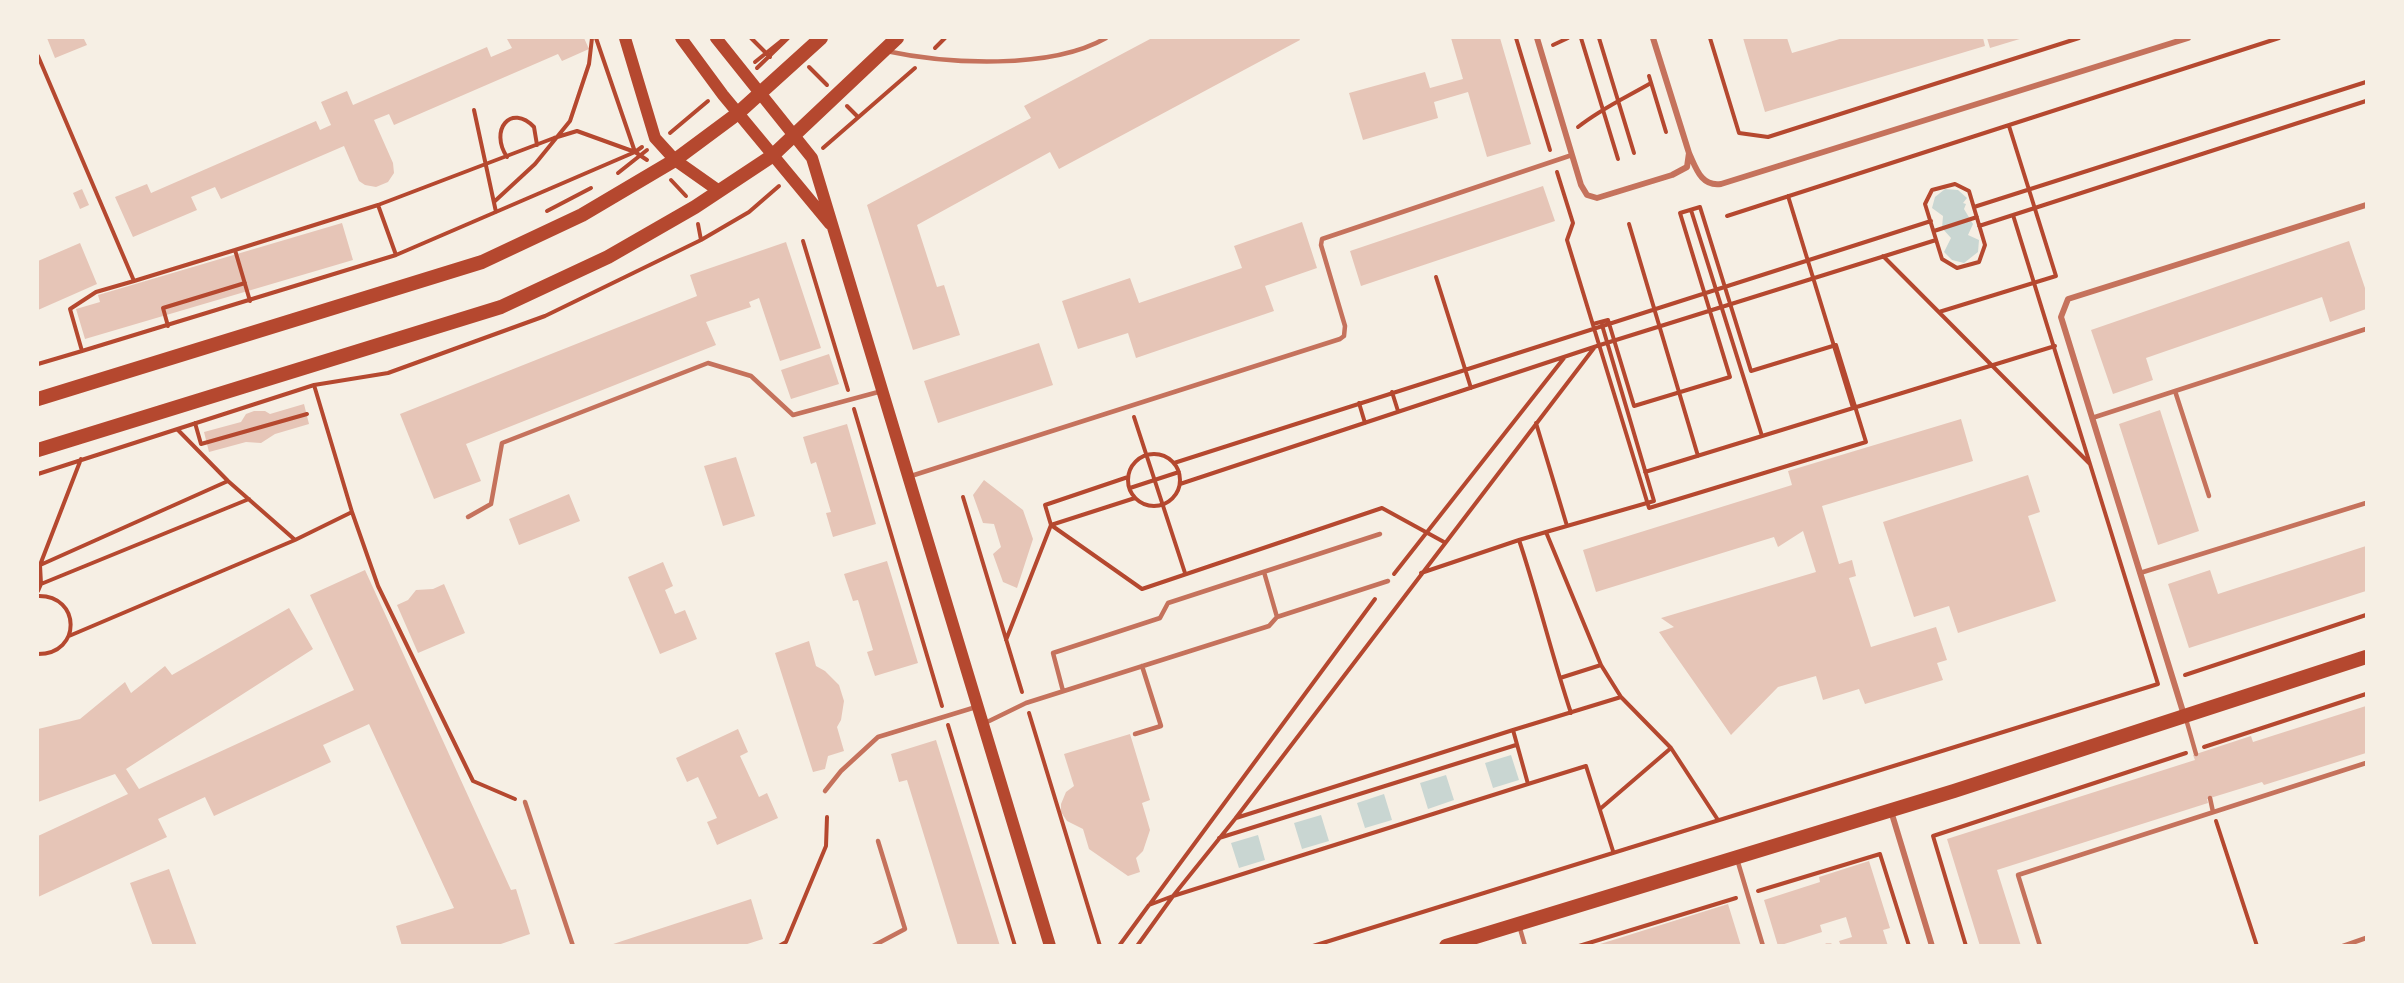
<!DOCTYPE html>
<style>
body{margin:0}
#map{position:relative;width:2404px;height:983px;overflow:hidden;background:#f6efe4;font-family:Arial,sans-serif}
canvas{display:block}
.frame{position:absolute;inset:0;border:39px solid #f6efe4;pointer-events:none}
</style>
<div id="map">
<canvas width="2404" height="983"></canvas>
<div class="frame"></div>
</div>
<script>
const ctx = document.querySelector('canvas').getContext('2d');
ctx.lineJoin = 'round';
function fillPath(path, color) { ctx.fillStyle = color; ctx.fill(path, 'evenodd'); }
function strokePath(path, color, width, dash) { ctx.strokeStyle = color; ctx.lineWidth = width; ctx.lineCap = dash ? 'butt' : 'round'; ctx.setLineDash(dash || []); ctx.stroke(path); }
const water = new Path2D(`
 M1945,189L1958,190L1967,198L1963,203L1966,204L1964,209L1973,224L1968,235L1979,240L1978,252L1964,263L1952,260L1944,252L1951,238L1942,228L1943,216L1932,208L1935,197Z
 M1511,755L1519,780L1493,788L1485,763Z
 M1446,775L1454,800L1428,809L1420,783Z
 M1384,794L1392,820L1365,828L1357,803Z
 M1321,815L1329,841L1302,849L1294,823Z
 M1258,835L1265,860L1239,868L1231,843Z`);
const building = new Path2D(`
 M47,38H88L84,39L87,45L55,58Z
 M510,38H584L589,49L562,61L558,54L394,125L389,114L374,120L393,163L394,173L388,182L376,187L365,185L359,181L344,146L221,199L215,187L191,197L197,210L133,237L115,197L147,184L151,193L316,121L320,130L331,125L321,102L347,91L353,105L487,47L491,57L512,48L507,39Z
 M1152,38H1299L1300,40L1059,169L1050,152L917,225L937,287L944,285L960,335L913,350L867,205L1031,118L1024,106Z
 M1451,38H1500L1531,144L1487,157L1468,92L1434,102L1438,118L1363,140L1349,93L1425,72L1430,88L1463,79Z
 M1743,38H1787L1792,53L1843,38H1983L1985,46L1765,112Z
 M1987,38H2023L1990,48Z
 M1543,186L1555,221L1361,286L1350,251Z
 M82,189L89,205L80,209L73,193Z
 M1302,222L1317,268L1265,286L1274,311L1136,358L1128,333L1078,349L1062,301L1130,278L1139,303L1242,268L1234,246Z
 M342,223L353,260L85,339L76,309L100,302L98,295Z
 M2349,241L2366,291V309L2330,322L2322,297L2146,358L2153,380L2113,394L2091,330Z
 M786,242L821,348L780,361L759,298L749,302L751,307L706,322L716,345L466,444L481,481L434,499L400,414L697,296L690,275Z
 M80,243L97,284L38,310V261Z
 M1039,343L1053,385L938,423L924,381Z
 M829,354L839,384L791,399L781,370Z
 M304,404L309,424L275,434L261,443L246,442L209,452L204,432L241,422L246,414L254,411H265L270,414Z
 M2160,410L2199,531L2158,545L2119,424Z
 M1961,419L1973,461L1822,506L1839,564L1852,560L1856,576L1849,578L1871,647L1936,627L1947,660L1937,663L1943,680L1865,704L1859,689L1823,700L1816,676L1778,687L1731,735L1659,632L1674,627L1661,618L1816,572L1803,531L1778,547L1774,537L1596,592L1583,550L1792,485L1788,471Z
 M847,424L876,524L833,537L826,513L831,512L816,462L811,464L803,437Z
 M736,457L755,516L723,526L704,466Z
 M2028,475L2040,512L2028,516L2056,601L1958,633L1949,606L1914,617L1883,522Z
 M984,480L1023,510L1033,539L1017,588L1003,582L993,554L1001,547L994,524L983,523L973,495Z
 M569,494L580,521L519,545L509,519Z
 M2366,546V591L2189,648L2168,584L2210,570L2218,594Z
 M887,561L918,663L875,676L867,652L873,650L858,600L853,601L844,574Z
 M663,562L673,586L665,590L675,614L685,610L697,639L660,654L628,577Z
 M365,570L511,890L516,889L530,934L495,946H402L396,926L454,908L369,724L323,745L331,762L214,816L205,797L158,819L167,837L38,897V836L128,794L115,774L38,802V729L80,719L125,682L131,693L165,666L172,675L289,608L313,649L126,769L139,789L354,690L310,595Z
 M444,584L465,633L418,653L397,605L408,600L416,590L433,589Z
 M809,641L816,666L825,671L839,685L844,701L841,720L837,727L844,751L828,756L825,769L813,772L775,653Z
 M2366,706V753L2264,785L2262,782L2207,799L2208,803L1997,870L2021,946H1980L1947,839L2195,760L2193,755L2251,736L2253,742Z
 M738,729L748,752L740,756L759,797L767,793L778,818L717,845L707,822L717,818L698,777L687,782L676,758Z
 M1130,734L1150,800L1142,803L1150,830L1143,851L1136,858L1140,872L1128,876L1089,849L1083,829L1067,821L1061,812V804L1066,792L1074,786L1064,754Z
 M936,740L1000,946H958L907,780L899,782L891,754Z
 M1869,861L1890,928L1883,930L1888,946H1841L1839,941L1852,937L1846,917L1820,925L1822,932L1778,946L1764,900L1820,882L1819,877Z
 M169,869L197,946H153L130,883Z
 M751,899L763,939L741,946H607Z
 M1728,904L1741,946H1597V945Z`);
const path = new Path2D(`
 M596,38L635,152
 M751,38L770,57
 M1516,38L1550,150
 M1581,38L1618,159
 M1599,38L1634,153
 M1710,38L1739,133L1768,137L2079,38
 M1553,45L1568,38
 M935,48L945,38
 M38,56L134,281L235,250
 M755,62L785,38
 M809,67L827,85
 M757,68L788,38
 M1649,76L1666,132
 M847,106L857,116
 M474,110L496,212
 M1578,127C1602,108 1625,98 1651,83
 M670,133L708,101
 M642,147L635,152L647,160
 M823,148L915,68
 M507,157C489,130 511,103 534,127L537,145
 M1557,172L1573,223L1567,240L1649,508L1866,442L1836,345L1751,371L1700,207L1680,213L1730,377L1634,406L1608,320L1593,324
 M618,173L647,150
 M671,180L686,196
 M1955,184L1969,191L1985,245L1979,262L1957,268L1942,259L1925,204L1932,190Z
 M1788,196L1853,408
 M495,201L535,164L570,121L589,64L592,38
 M1974,207L2366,82
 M1691,210L1762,436
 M547,211L591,188
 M1727,216L2279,38
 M698,224L701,240
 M1629,224L1698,456
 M1979,226L2366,101
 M1934,231L1977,217
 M803,241L848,390
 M1883,256L2090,464
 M1436,277L1471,388
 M250,301L235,250L378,205
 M1939,312L2056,276L2009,126
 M168,326L163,308L245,283
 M82,351L396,255L378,205L554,138L577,131L635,152L396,255
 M38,364L82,351L70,309L96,292L134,281
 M314,385L388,373L545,316L701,240L749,212L779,186
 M1392,392L1398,411
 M1359,403L1365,423
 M854,409L942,706
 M1134,417L1185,573
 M195,423L201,444L307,414
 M1536,423L1567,526
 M177,429L228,481L294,539
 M1128 480a26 26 0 1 1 52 0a26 26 0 1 1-52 0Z
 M1174,463L1931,221
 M1645,472L2055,346
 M38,474L314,385L352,512L295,540L69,636
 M1128,477L1045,505L1051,525L1142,589L1382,508L1444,542
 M1180,484L1600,345L1936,240
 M1130,488L1179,472
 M963,497L1022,692
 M352,512L378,586L473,781L515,799
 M1546,532L1654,501L1602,325
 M38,566L228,481
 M1421,573L1519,540
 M1394,574L1564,358
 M41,584L249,499
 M38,591L41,584L40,565L81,459
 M38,596C81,595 82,654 38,654
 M1006,640L1051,525L1135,498
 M1601,665L1621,697
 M2185,675L2366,615
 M1560,678L1601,665L1546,532L1519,540C1538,597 1552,656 1571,713
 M1029,713L1100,946
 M948,725L1015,946
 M2204,747L2366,694
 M1671,748L1718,820
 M1600,809L1671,748L1621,697L1513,730L1528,784L1586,766L1613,851
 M1236,818L1513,730
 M2216,821L2257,946
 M1219,838L1516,745
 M1758,891L1880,854L1909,946
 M1150,904L1375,599
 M779,946L786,942L826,846L827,817
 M1119,946L1149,905L1173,896L1235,819L1594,348
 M1137,946L1173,896L1528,784
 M1313,946L2158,684L2013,215
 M1579,946L1736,898
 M1966,946L1933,836L2186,753`);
const service = new Path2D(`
 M886,51C947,64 1050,70 1106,38
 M2175,391L2209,496
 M2092,418L2366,329
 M911,476L1340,339L1344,336L1345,326L1321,245L1322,239L1572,155
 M468,517L491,504L502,443L708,363L751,376L793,415L882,391
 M1264,572L1277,617
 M2140,573L2366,503
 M1063,691L1053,653L1160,618L1168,603L1380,534
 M2186,719L2196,754
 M983,724L1026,703L1269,626L1277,617L1388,581
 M1135,734L1161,726L1142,666
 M825,791L841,771L878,737L976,707
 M2210,798L2213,812
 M525,802L573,946
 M1737,859L1763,946
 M1519,925L1525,946
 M873,946L905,929L878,841
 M1826,946H1831
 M2040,946L2018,875L2366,763
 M2343,946L2366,938`);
const minor = new Path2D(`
 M1537,38L1581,185L1587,195L1597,198L1672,175L1687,167L1689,153L1653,38
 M1689,153C1696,168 1701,187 1721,184L2188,38
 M2184,715L2061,317L2068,299L2366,205
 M1891,811L1932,946`);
const secondary = new Path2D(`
 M625,38L655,138L675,160L719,191
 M681,38L723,95L830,224
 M716,38L812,158L1050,946`);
const primary = new Path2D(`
 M38,399L482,262L582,215L675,160L737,114L821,38
 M38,450L501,307L608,257L695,207L772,156L897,38
 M1446,946L1954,791L2366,657`);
fillPath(water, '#c9d6d2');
fillPath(building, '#e6c5b7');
strokePath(path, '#b5482f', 4);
strokePath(service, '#c5725c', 4.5);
strokePath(minor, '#c5725c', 6);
strokePath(secondary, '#b5482f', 12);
strokePath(primary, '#b5482f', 14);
</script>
